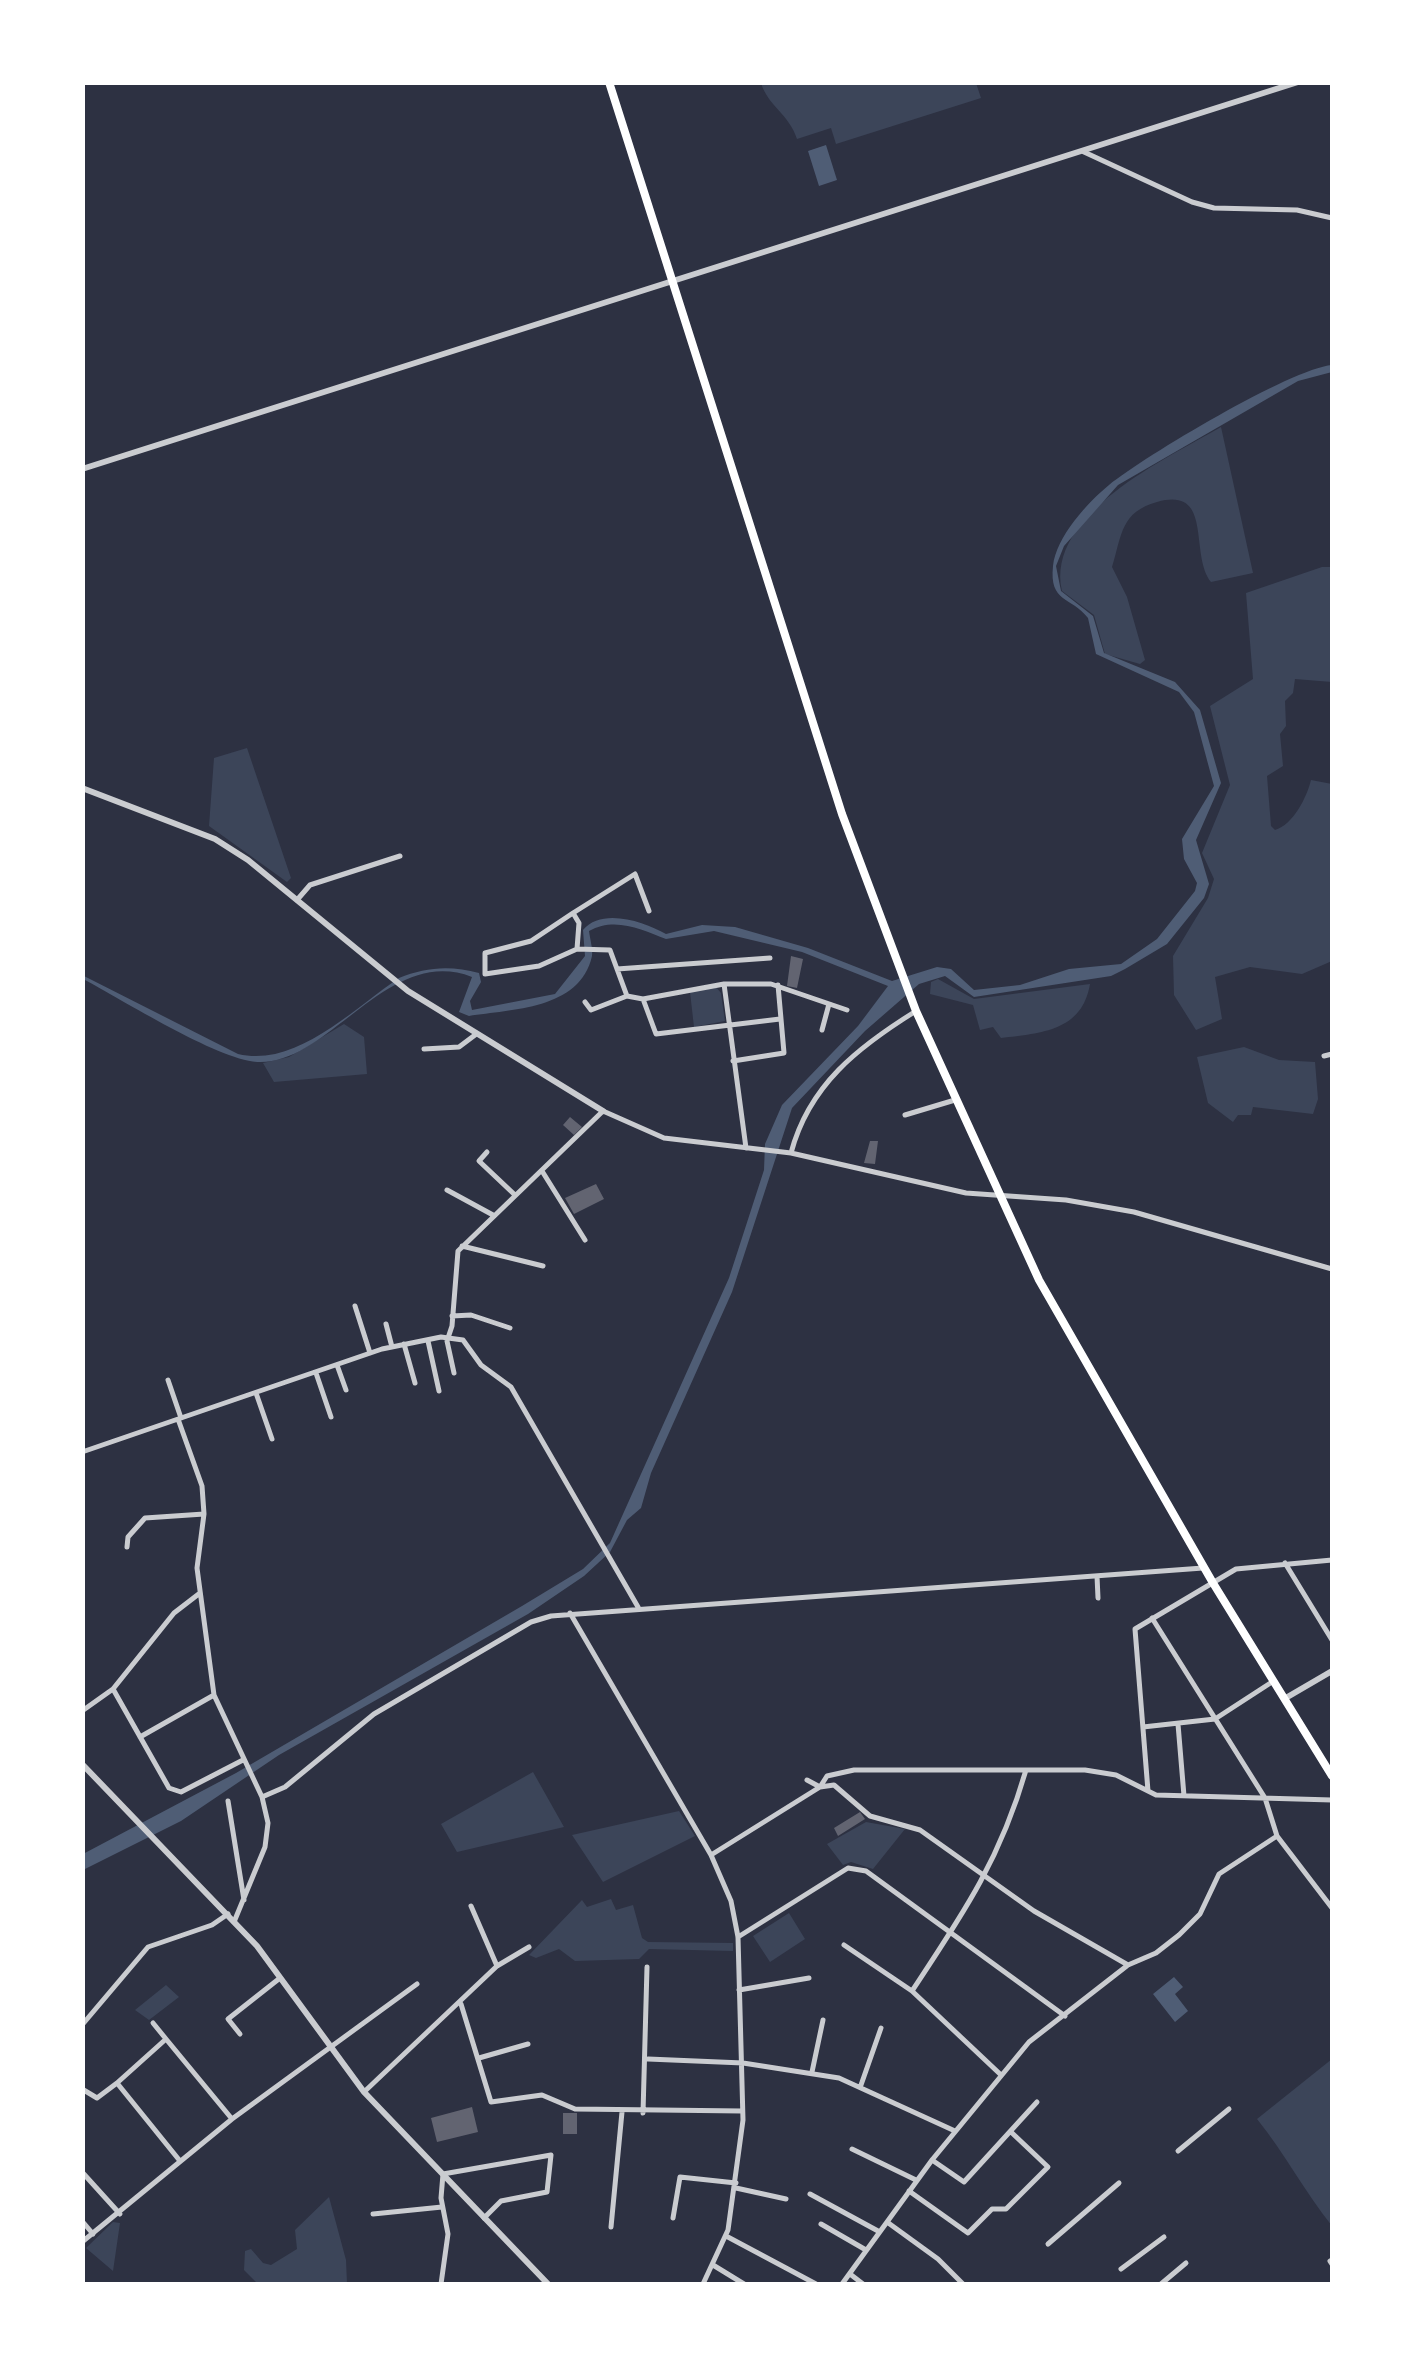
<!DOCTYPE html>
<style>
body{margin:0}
#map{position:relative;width:1415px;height:2367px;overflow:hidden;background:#2d3142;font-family:"Nunito Sans",sans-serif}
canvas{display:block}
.frame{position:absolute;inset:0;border:85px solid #fff;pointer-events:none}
</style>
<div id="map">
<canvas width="1415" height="2367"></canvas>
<div class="frame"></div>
</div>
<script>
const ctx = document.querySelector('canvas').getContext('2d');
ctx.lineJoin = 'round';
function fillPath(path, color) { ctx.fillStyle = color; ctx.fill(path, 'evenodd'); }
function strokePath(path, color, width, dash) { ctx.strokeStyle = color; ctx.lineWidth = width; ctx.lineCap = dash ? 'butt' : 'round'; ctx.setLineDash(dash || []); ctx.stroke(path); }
const green = new Path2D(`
 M761,83H976L981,98L836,144L831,128L797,139C789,114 768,106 761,83Z
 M1221,427L1253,573L1211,582C1189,554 1214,486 1157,502C1121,512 1122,534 1112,567L1127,597L1145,660L1140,664L1105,654L1094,615L1062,591C1045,514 1166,459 1221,427Z
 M1322,567H1331L1332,573V682L1295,679L1293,693L1285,701L1286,726L1280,734L1283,766L1267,776L1271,826L1275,830C1293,825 1307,797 1311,780L1332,784V961L1302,974L1250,967L1215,977L1222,1019L1196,1030L1174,995L1173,956L1208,898L1214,879L1202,853L1230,785L1210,706L1253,679L1246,593Z
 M247,748L291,878L287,882L209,826L214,758Z
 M938,979L974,999L1090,984C1082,1031 1042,1033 1001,1038L993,1027L980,1030L973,1005L930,994L931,982Z
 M716,987L721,993L725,1021L694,1027L690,992Z
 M344,1024L364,1037L367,1074L274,1082L263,1063L289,1057Z
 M1244,1047L1279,1060L1315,1062L1318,1099L1313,1114L1253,1107L1251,1115H1238L1233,1122L1208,1103L1197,1057Z
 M533,1772L564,1827L457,1852L441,1824Z
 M679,1811L695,1836L603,1882L572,1835Z
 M866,1822L905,1829L873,1869L851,1862L843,1865L827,1844Z
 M611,1899L616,1910L633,1905L642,1938L648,1942L733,1943V1951L649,1949L639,1959L575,1961L559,1949L536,1958L529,1955L582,1900L587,1907Z
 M789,1913L805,1939L770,1962L753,1936Z
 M166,1985L179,1997L149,2020L135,2010Z
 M1332,2059V2226C1304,2191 1286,2155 1257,2119Z
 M329,2197L346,2260L347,2284H258L244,2270L245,2251L251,2249L263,2263L271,2265L297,2249L295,2230Z
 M113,2222L120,2223L113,2271L86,2248Z`);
const water = new Path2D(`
 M826,145L837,180L819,186L808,151Z
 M1332,365V372L1298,381L1118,485L1064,546L1056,566L1061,591L1093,616L1104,653L1175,682L1200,710L1221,783L1196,840L1209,884L1204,898L1167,944L1125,969L1111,976L974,997L945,976L919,984L865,1031L792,1108L732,1292L651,1473L641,1508L627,1520L610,1552L584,1576L528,1614L279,1755L181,1821L83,1870V1854L236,1773L522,1606L583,1569L610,1543L729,1278L764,1170L765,1144L782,1105L858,1026L888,986L802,952L714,931L666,939C643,930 615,916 589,931C590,939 593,949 592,956C580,1010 511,1009 469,1016L459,1012L472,977C387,944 329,1066 257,1062C216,1059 123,1000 83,979L82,975L238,1054C296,1068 353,1009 399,978C425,967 451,965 479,973L481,982L470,1001L472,1010L555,994L585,956L583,930C602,907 645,922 666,934L702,925L735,927L808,948L892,981L937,967L951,969L974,990L1020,985L1069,969L1121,964L1157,939L1195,891L1197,883L1184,859L1182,839L1214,786L1194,712L1179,692L1096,654L1088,618C1071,596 1049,603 1053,566C1056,537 1088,502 1109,485C1145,456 1290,369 1332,365Z
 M1174,1977L1183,1987L1175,1994L1188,2011L1175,2022L1153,1994Z`);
const building = new Path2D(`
 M791,956L803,959L797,988L787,986Z
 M570,1117L582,1127L574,1135L563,1125Z
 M870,1141H878L875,1164L864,1163Z
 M596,1184L604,1199L574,1214L565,1198Z
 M860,1812L865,1819L838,1836L834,1828Z
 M472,2107L478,2132L437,2142L431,2118Z
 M563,2113H577V2134H563Z`);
const minor = new Path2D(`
 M1084,152L1192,202L1214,208L1297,210L1332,218
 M297,900L310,885L400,856
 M573,913L531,941L485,953V974L539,966L577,949
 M617,969L610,950L577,949L579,923L573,913L635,874L649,911
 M724,984L746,1148
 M627,996L617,969L770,958
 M585,1002L591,1010L627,996L643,999
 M780,1019L656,1034L643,999L724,984H771L847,1010
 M822,1030L829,1004
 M424,1049L459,1047L475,1035
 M1324,1056L1332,1054
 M733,1061L784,1053L778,985
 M905,1115L955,1100
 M487,1152L479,1161L515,1195
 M791,1153C809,1085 858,1047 916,1011
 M542,1171L585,1240
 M447,1190L493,1215
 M462,1246L543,1266
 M355,1306L370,1353
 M452,1316L471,1315L510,1328
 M386,1324L392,1347
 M428,1341L439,1391
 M404,1344L415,1383
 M337,1365L346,1390
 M316,1373L331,1417
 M454,1373L447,1341L452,1326L458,1251L603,1111L664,1138L791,1153L966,1193L1066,1200L1134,1212L1332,1269
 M168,1380L181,1418
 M256,1393L272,1439
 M178,1419L202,1486L204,1514L197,1568L214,1695L262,1797L268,1823L265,1847L234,1922
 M82,1452L382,1349L441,1337L463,1340L481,1365L511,1387L638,1607
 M127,1547L128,1537L145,1518L204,1514
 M1285,1563L1332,1640
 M1097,1576L1098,1598
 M200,1593L174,1613L113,1689L169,1788L181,1792L243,1760
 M570,1613L711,1855L731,1901L738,1937L743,2120L728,2230L703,2284
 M1152,1618L1265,1798L1277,1836L1332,1908
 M82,1711L113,1689
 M1178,1724L1184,1796
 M1143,1727L1215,1719L1272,1682
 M140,1737L214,1695
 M807,1780L820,1787L834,1785L870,1816L920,1830L1034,1911L1128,1965
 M1148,1791L1135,1629L1236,1569L1332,1560
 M262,1797L285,1787L374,1714L531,1622L551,1616L1203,1568
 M228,1801L244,1900
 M711,1855L820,1787L827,1776L854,1770H1085L1116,1775L1156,1795L1332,1800
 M471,1906L497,1966
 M738,1937L848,1868L866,1871L1065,2016
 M844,1945L912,1991
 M739,1990L809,1978
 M461,2004L491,2102L542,2095L575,2109L742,2111
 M82,2025L148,1947L212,1925L228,1914
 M240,2034L228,2019L280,1978
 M166,2039L232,2119
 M479,2058L528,2044
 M648,2059L743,2063L839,2078L955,2131
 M812,2072L823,2020
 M1000,2074L912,1991C963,1914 1000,1860 1026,1770
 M117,2083L166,2039L153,2023
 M861,2085L881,2028
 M82,2089L97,2098L117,2083L180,2161
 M364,2092L497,1966L529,1947
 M643,2113L647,1967
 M852,2149L916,2180
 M1178,2151L1229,2109
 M932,2160L964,2182L1037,2102
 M82,2172L120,2214
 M736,2188L786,2199
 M909,2191L968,2233L992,2209H1006L1048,2167L1011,2132
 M810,2194L878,2231
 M373,2214L442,2207
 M673,2218L680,2177L736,2183
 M82,2221L93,2234
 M887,2222L938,2259L963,2284
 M821,2224L866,2250
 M611,2227L622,2112
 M726,2236L816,2284
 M82,2242L232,2119L417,1984
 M1048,2244L1119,2183
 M1330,2261L1332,2264
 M713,2265L744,2284
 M1121,2269L1164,2237
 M850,2274L863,2284
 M441,2284L448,2234L441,2198L443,2174L551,2155L547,2192L501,2201L484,2218
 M842,2284L932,2160L1029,2042L1128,1965L1156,1953L1179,1935L1200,1914L1219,1874L1277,1836
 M1161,2284L1186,2263`);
const tertiary = new Path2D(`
 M82,469L1298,82
 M82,788L215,839L248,860L408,991L603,1111
 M1284,1699L1332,1671
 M82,1764L257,1946L364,2092L548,2284`);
const secondary = new Path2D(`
 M609,82L842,814L916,1011L1039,1280L1213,1583L1332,1776`);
fillPath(green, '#3c4559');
fillPath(water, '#4f5d75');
fillPath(building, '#626471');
strokePath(minor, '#caccd0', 5);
strokePath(tertiary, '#caccd0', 6);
strokePath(secondary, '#fff', 8);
</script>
